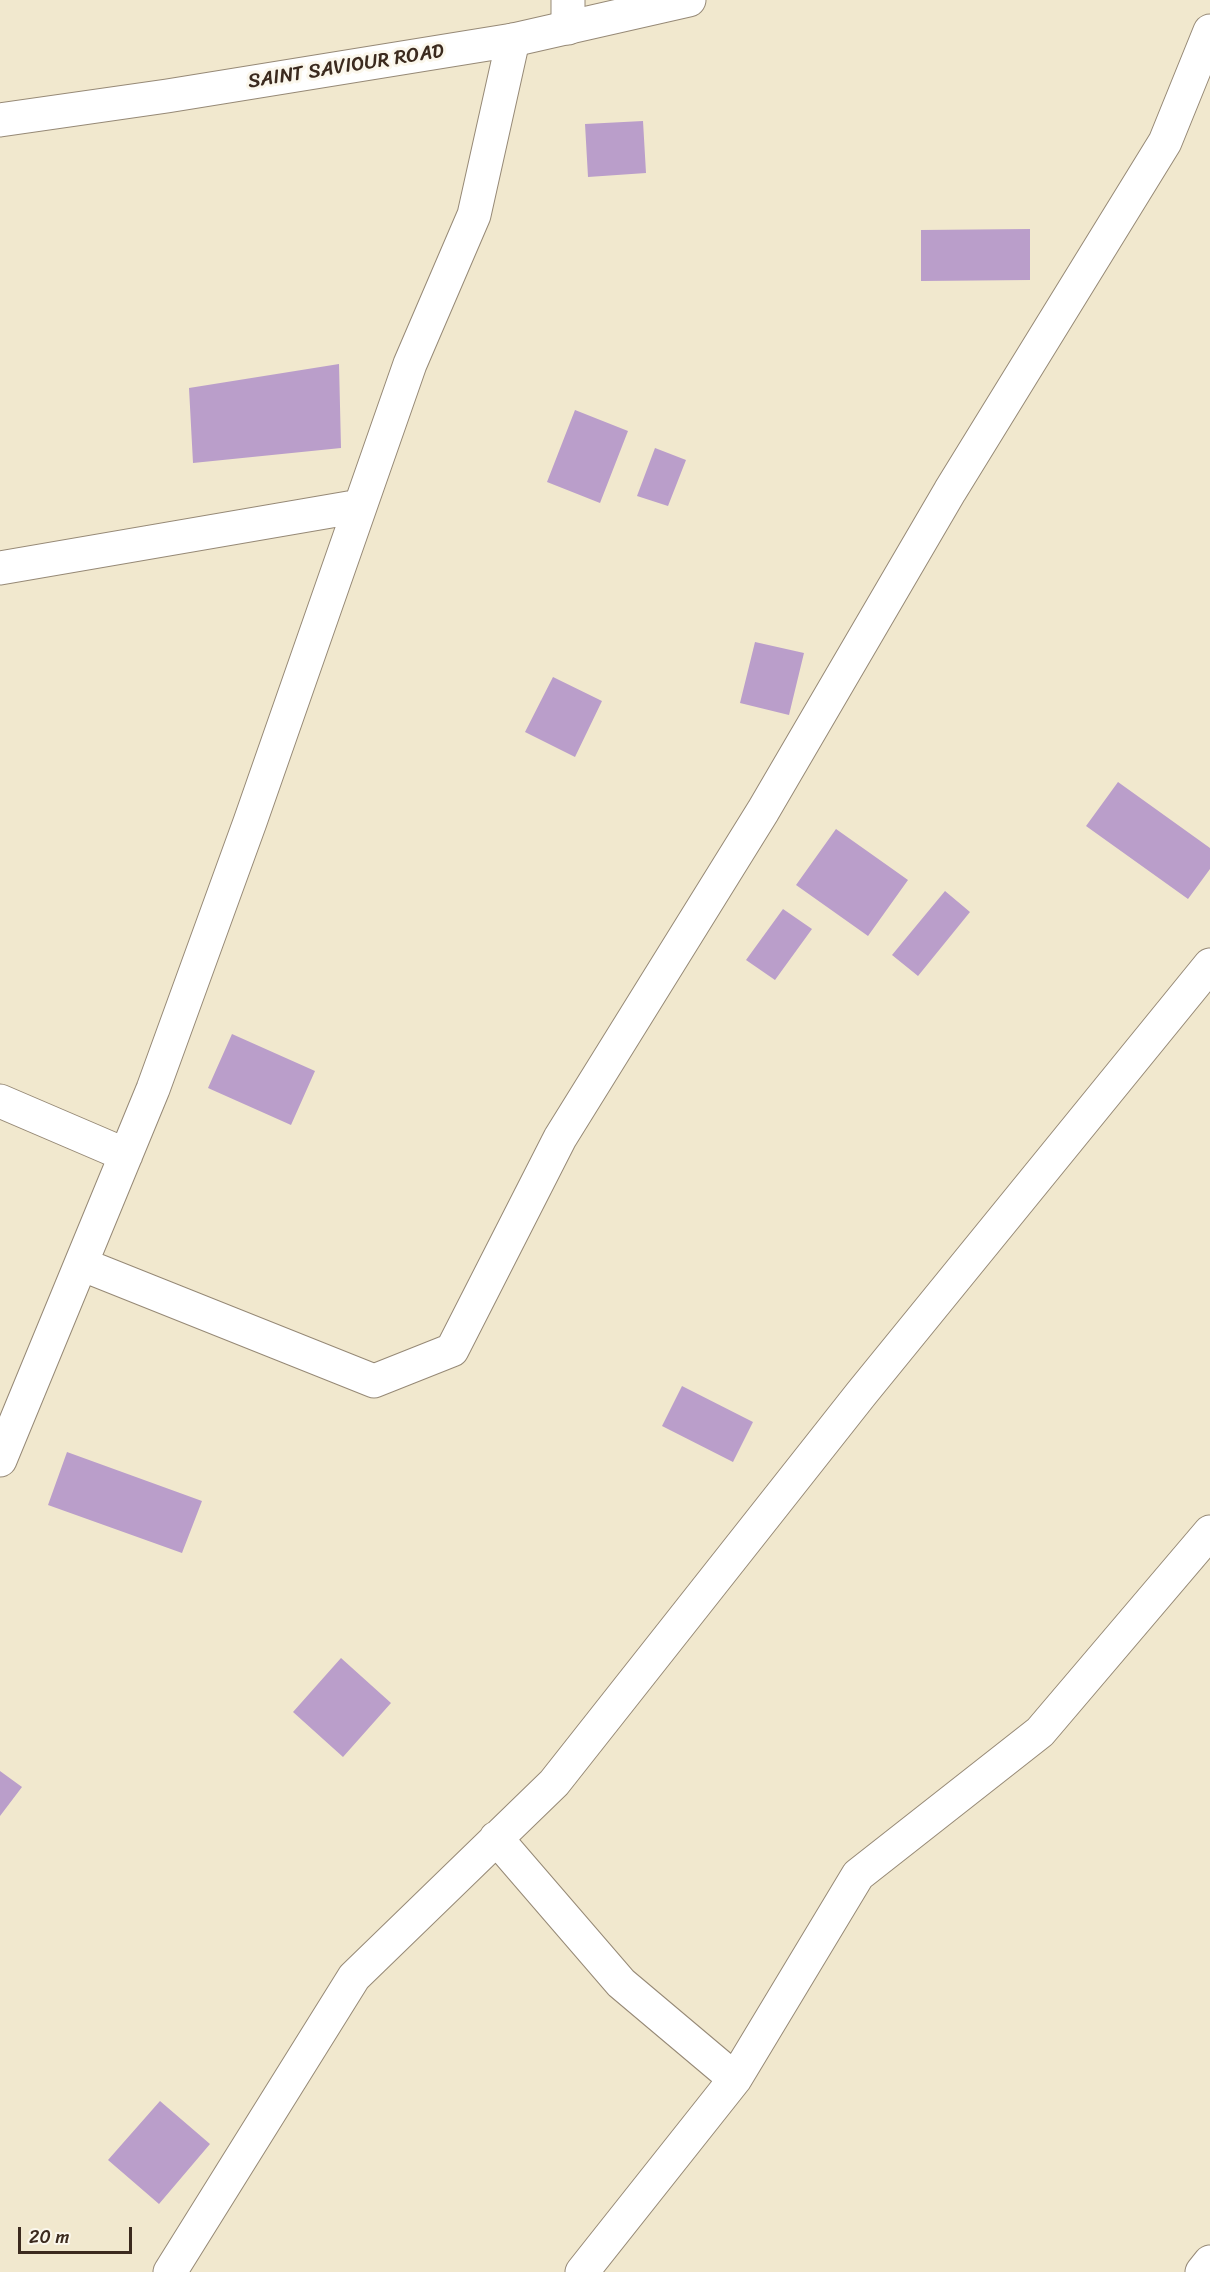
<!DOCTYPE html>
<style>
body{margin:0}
#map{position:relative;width:1210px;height:2272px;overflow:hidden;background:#f1e8ce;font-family:Sriracha,sans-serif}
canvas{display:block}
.scale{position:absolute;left:18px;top:2227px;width:114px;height:27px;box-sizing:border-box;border:3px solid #3b2a1e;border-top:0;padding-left:8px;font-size:18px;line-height:21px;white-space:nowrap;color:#3b2a1e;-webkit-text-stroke:4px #fbf7ec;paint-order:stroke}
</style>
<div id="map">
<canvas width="1210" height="2272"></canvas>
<div class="scale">20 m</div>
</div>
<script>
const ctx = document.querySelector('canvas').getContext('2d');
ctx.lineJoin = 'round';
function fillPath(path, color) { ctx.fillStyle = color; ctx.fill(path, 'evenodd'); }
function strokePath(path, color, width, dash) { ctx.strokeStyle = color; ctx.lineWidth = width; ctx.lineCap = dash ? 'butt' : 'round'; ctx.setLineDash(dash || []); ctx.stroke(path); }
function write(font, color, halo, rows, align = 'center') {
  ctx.font = font + ' Sriracha,sans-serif'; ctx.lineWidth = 6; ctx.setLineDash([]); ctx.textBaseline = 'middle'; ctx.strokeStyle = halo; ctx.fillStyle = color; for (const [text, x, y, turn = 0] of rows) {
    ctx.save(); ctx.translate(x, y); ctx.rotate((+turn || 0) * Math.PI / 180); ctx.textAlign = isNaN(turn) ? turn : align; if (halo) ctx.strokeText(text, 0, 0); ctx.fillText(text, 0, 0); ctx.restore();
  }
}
const building = new Path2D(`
 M643,121L646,173L588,177L585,124Z
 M1030,229V280L921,281V230Z
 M339,364L341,448L193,463L189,388Z
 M575,410L628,431L600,503L547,482Z
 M655,448L686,460L668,506L637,496Z
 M755,642L804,653L789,715L740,703Z
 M553,677L602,701L575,757L525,732Z
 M1118,782L1210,848V869L1188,899L1086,826Z
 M836,829L908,880L868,936L796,885Z
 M945,891L970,912L918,976L892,955Z
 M783,909L812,929L775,980L746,960Z
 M232,1034L315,1071L291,1125L208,1088Z
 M682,1386L753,1422L733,1462L662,1426Z
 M67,1452L202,1501L182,1553L48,1505Z
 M341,1658L391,1703L343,1757L293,1712Z
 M0,1771L22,1787L0,1816Z
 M160,2101L210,2144L159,2204L108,2160Z`);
const minor = new Path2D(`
 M568,0V28
 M0,568L360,506
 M0,1101L126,1155
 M81,1264L374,1381L452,1350L560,1138L763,811L950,491L1165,142L1210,31
 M0,1460L153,1089L250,822L410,364L474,215L513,40
 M496,1838L621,1983L735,2079
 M170,2272L354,1977L554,1783L861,1394L1210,965
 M582,2272L735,2079L858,1875L1040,1732L1210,1532
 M1202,2272L1210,2262`);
const tertiary = new Path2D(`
 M0,120L167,96L513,40L689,0`);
const streetNames = [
 ["SAINT SAVIOUR ROAD",346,67,-9]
];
fillPath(building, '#ba9eca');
strokePath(minor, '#968976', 35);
strokePath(tertiary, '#968976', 35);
strokePath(minor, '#fff', 33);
strokePath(tertiary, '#fff', 33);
write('20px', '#3b2a1e', '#fbf7ec', streetNames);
</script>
